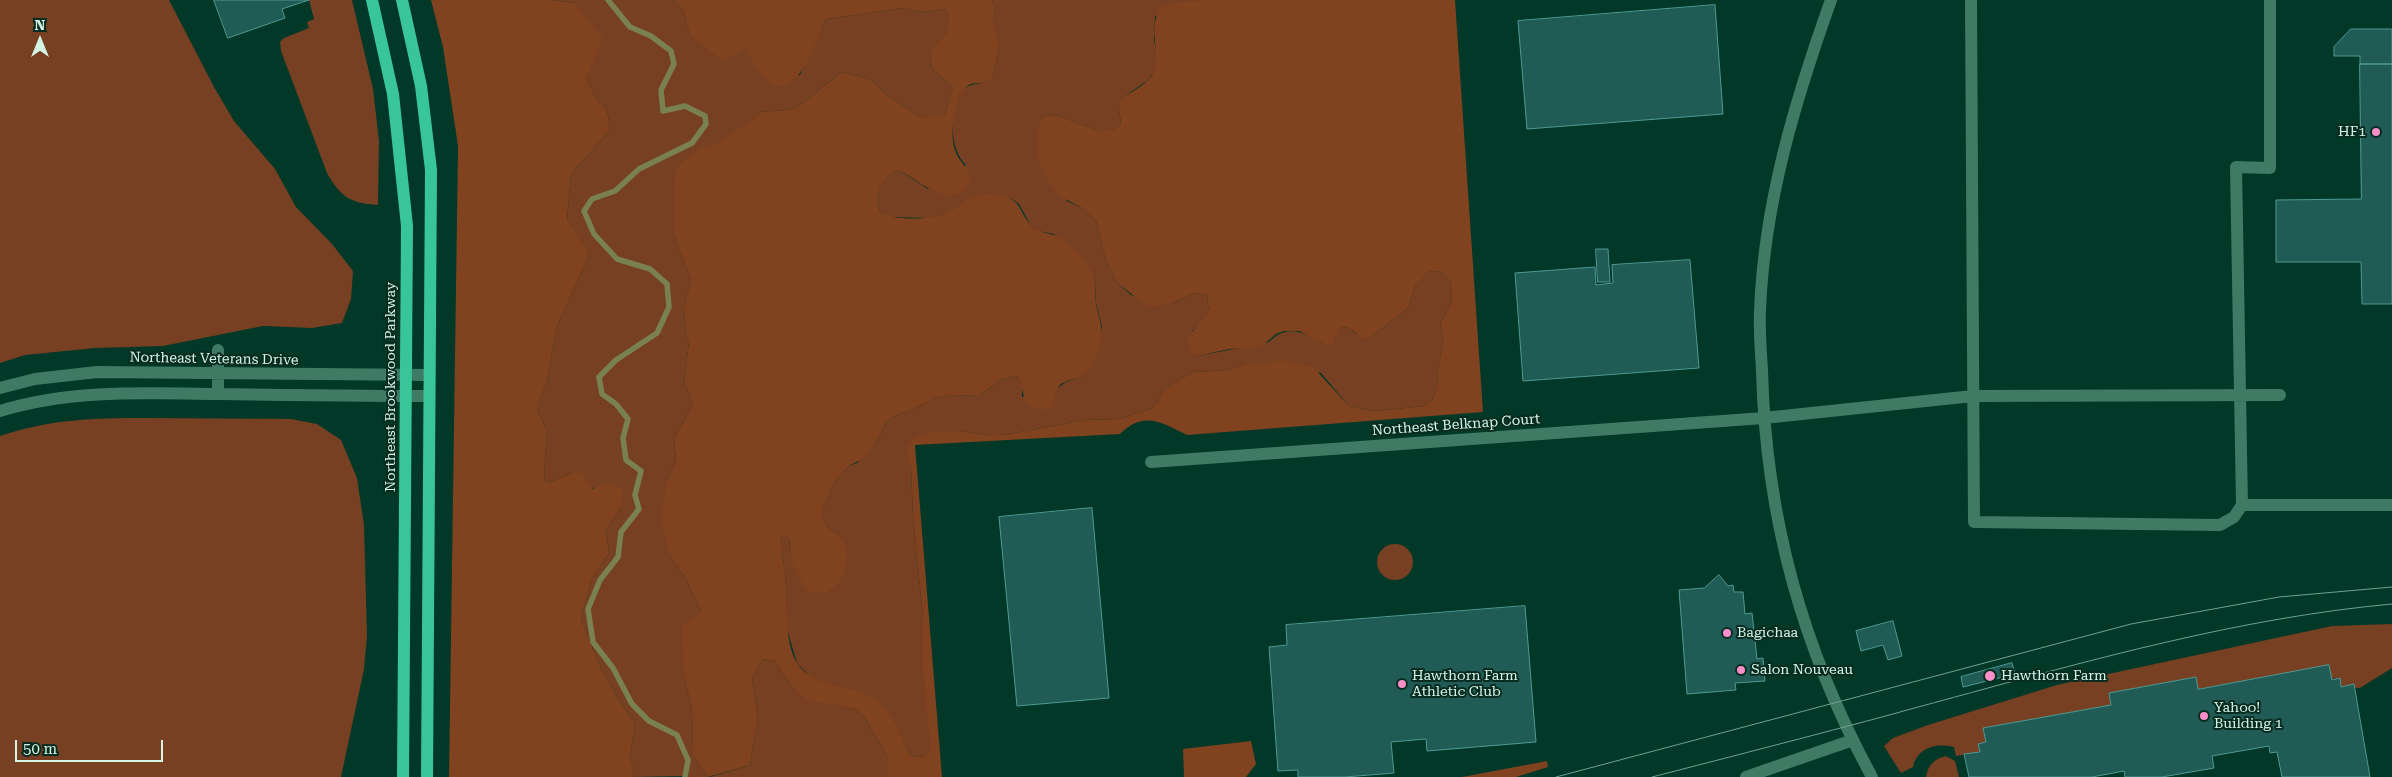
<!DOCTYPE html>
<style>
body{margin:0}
#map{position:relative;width:2392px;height:777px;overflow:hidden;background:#013828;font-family:"Roboto Serif",serif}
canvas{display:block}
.north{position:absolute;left:15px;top:15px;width:50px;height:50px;-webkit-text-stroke:4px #082c20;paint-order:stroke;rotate:0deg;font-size:14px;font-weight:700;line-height:20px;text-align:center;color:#d4f4e6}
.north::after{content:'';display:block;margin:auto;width:18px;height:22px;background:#d4f4e6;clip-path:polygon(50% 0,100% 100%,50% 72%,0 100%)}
.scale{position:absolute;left:15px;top:740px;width:148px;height:22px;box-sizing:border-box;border:2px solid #d4f4e6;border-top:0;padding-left:6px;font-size:15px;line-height:18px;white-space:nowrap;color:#d4f4e6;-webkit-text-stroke:4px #082c20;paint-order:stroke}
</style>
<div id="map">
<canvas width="2392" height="777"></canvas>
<div class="north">N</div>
<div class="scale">50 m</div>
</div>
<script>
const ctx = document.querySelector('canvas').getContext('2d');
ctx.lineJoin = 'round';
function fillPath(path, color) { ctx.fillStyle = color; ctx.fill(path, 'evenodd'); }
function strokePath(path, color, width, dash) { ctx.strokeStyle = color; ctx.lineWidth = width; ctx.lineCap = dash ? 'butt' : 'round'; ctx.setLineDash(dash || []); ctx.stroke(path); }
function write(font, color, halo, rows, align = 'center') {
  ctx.font = font + ' "Roboto Serif",serif'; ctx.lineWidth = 4; ctx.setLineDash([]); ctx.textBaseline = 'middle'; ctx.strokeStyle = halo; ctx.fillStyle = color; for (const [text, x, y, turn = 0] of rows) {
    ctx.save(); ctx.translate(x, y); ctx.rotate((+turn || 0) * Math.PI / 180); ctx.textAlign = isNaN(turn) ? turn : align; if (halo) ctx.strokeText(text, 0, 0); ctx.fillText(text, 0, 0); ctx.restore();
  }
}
const green = new Path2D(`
 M0,0H169L214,87L234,121L275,169L296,207L332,244L353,271L351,299L342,323L312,328L263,326L163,346L95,348L25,355L0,363Z
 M309,0H352L373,89L379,141L378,205C351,203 341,198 327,173L281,51L280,42L284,38L309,28L307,22L314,19Z
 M552,0H674L684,11L690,35L745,49L766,80L800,75L826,19L903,8L921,12L945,9L949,15V32L930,52L932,69L953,87L944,117H921L889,97L870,79L842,72L795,109L762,112L710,149L674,235L691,281L684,309L686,335L689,342L684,382L693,405L674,438L676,462L666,482L671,558L685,577L701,612L684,675L693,716L692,753L708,777H688L689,761L686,765L684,776L632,777L634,773L630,758L635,723L620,702L601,668L581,619L592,578L609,553L606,530L621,507L571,473L549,483L544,479L547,430L537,410L547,381L557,326L590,254L567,221L571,174L610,130L607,109L597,100L586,78L575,3Z
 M992,0H1221L1155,16L1154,40L1158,62L1154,72L1148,80L1118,101L1121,124L1114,132L1097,130L1056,115L1043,116L1038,126V149L1067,201L1082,208L1096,221L1107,263L1117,283L1131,295L1170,304L1194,293L1208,295L1207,304L1210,309L1206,318L1192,331L1198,356L1269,342C1286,324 1305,331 1323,344L1341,327L1349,328L1356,334L1371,337L1408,308L1415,286L1421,278L1428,272L1436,271L1444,274L1450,281L1452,293L1451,305L1440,323L1443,345L1438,367L1437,390L1432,400L1425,406L1375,411L1349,406L1321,373L1271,364H1245L1228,370L1193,372L1163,390L1159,400L1152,408L1119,419L1085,420L1004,435H987L962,431L912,439L908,459L911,469L913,516L923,619V677L931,733V745L928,755L919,757L911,756L884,707L810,677L797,663L787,629L786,581L781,545L782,533L789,539L790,550L837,534L821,521L822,510L836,480L849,466L857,463L876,442L886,423L893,417L924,404L931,398L956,395L979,396L1001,379L1018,376L1022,386V397L1059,387L1066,382L1082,376L1094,361L1102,327L1096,303L1095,280L1054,234L1038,231L1030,224L1019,204L1012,199L978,195L947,213L931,218L888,217L880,212C875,193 880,177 899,170L928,189L966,165C949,150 948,108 963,90C971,81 988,86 993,75C995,69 1000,48 999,42C995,26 989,26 996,9Z
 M147,418L291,419L317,424L341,440L357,478L364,525L367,636L364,669L341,777H0V436C52,419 93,418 147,418Z
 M1377 562a18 18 0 1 1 36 0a18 18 0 1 1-36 0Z
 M2392,624V668L2360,688L2341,687L2340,678L2198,689L2196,677L2109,693L2111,705L1984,728L1986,742L1978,744L1980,752L1956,756L1954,747C1936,743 1918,747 1913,767L1901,773L1884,746L1893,738L1928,725L2057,685L2332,626Z
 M763,659L775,661L791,686L807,699L855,709L865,718L888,758V777H710L750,765L758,718L752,678Z
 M1946,756L1955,761L1959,777H1926C1928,765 1934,759 1946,756Z`);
const forest = new Path2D(`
 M431,0H552L575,3L603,39L586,78L597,100L607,109L610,130L571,174L567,220L590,254L557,326L547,381L537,410L547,430L544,479L549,483L571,473H582L593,489L608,482L623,489L621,507L606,530L609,553L592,578L581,619L601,668L620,702L635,723L630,758L634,773L632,777H449L458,146L443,47Z
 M674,0H992L996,9C989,26 996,26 999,42C1000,48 995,69 993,75C989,86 977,81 969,85C954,94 949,134 955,150C958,160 966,166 971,176C959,218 920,181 899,170C880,177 875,194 880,212C893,221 931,220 946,213C960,207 970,193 987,194C1029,197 1013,211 1036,229C1042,234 1053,233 1061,238C1073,246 1090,264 1094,278C1096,286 1095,296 1096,304C1098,316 1103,326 1101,338C1100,351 1092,371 1080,377C1073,380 1065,380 1059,386C1055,391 1054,402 1052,408C1019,414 1027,396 1018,376L1001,379L979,396L956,395L932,398L924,404L893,417L886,423L876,442L864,458L849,466L836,480L822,510V521C828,528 840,534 844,543C852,560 842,591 821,593C816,594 811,592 806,590L792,562L789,539L782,534C780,551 785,566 786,583C789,615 780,663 816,679C838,689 866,687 883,706C895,719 902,741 911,756L919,757L927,755L931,745L923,677V619L913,516L911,469L908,460L907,448L912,439L929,432L962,431L987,435H1004L1085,420L1119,419L1152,408L1159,400L1163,390L1193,372L1228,370L1245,364H1271L1279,360L1313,367L1349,406L1375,411L1425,406L1432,400L1437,390L1438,367L1443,345L1440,323L1451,305L1452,293L1450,281L1444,274L1436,271L1428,272L1415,286L1408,308L1371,337L1363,339L1349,328L1341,327L1331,346L1323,344L1300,331H1284L1276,334L1261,347L1229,349L1198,356L1191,351L1187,340C1193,328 1204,321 1210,309L1207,304L1208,295L1194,293L1170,304L1154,307L1146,305L1117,283L1107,263L1096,221L1082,208L1060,196L1047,180L1039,161L1038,149V126L1043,116L1056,115L1097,130L1114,131L1121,124L1118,101C1127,94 1139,89 1147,81C1168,63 1144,33 1161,6L1178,2L1221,0H1455L1483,412L1187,435C1162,423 1144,410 1120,434L915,445L942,777H888V758L865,718L855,709L807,700L791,686L775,661L763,659L752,678L758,718L750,765L708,777L692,753L693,716L684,675L682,625L701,612L685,577L671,558L661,520L666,482L676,462L674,438L693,405L684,382L689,342L686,335L684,309L691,281L674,235L675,175L677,167L703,146L710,148L762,112L795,109L842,72L870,79L889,97L921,117H944L953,87L932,69L930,52L948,32L949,15L945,9L921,12L903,8L826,19C816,39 798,105 767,81C758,73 751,59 745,49L723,61L690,35L684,11Z
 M1251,741L1256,764L1246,777H1184L1183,749Z
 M1547,761L1548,767L1516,777H1462Z`);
const stream = new Path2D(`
 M608,0L630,27L651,36L671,51L674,64L661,90L663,111L685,106L705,116L706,124L692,143L639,169L615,191L592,199L584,211L594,234L617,259L650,269L667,284L669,307L657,333L616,360L599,377L602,394L616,404L628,419L623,438L626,460L641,471L635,495L639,509L621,532L618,557L600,580L588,609L593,642L613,668L632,704L649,721L677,735L688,760L685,777`);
const building = new Path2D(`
 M214,0H309L282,9L285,18L228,38Z
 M1715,5L1723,114L1527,129L1518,21Z
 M2351,29H2392V64H2360V56H2334V47Z
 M2360,64H2392V304H2362L2361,262H2276V200L2361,199Z
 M1596,249H1608L1610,282H1598Z
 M1690,260L1699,368L1523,381L1515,273L1595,267L1596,285L1613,283L1612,265Z
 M1092,508L1109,698L1017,706L999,517Z
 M1719,575L1728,586L1733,585L1734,592H1743L1745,614L1752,613L1757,659L1763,658L1765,681L1735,683L1736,690L1687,694L1679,590L1704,588Z
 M1525,606L1536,742L1427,751L1426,739L1391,742L1394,773L1345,777H1298V770L1278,771L1269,647L1287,645L1286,625Z
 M1893,621L1902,656L1888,660L1883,645L1861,651L1856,631Z
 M2012,663L2015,674L1963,687L1961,677Z
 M2329,665L2332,680L2340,678L2341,687L2354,684L2370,777H2282L2277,752L2270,753L2269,746L2212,756L2214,768L2162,777H2125L2124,771L2092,777H1969L1964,754L1980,752L1978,744L1986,742L1983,728L2111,705L2109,693L2196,677L2198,689Z`);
const minor = new Path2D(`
 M1831,0C1795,101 1764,203 1760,311C1759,331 1761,351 1762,371C1766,518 1802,648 1872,777
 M1971,0L1974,522L2220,525L2234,517L2242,505
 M2270,0V168L2236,167L2242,505H2392
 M0,388L35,379L97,372L429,375
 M218,394V350
 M0,411C71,389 146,393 219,394C289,395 359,396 429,396
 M1151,462L1764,418L1973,396L2280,395
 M1746,777L1853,740`);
const major = new Path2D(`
 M372,0L393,94L407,226L403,777
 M402,0L421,86L431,170L427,777`);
const tram = new Path2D(`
 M1556,777L2131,624L2279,597L2392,587
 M1652,777C1749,752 1847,727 1944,700C2091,660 2239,618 2392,604`);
const markers = [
 [2376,132,5,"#f98fc9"],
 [1727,633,5,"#f98fc9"],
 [1741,670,5,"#f98fc9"],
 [1990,676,6,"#f98fc9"],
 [1402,684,5,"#f98fc9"],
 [2204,716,5,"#f98fc9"]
];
const poiNames = [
 ["HF1",2366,132,"right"],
 ["Bagichaa",1737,633],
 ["Salon Nouveau",1751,670],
 ["Hawthorn Farm",1412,676],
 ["Athletic Club",1412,692],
 ["Hawthorn Farm",2001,676],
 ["Yahoo!",2214,708],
 ["Building 1",2214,724]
];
const streetNames = [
 ["Northeast Veterans Drive",214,359,1],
 ["Northeast Brookwood Parkway",391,387,-90],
 ["Northeast Belknap Court",1456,425,-4]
];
fillPath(green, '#774023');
fillPath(forest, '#80421f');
strokePath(stream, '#798052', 5.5);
fillPath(building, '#205b56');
strokePath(building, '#4e9a93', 1);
strokePath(minor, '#3f7a64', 12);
strokePath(major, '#38c598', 12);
strokePath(tram, '#749f90', 1);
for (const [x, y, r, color] of markers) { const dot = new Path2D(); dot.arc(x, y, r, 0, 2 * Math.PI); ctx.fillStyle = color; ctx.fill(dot); strokePath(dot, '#082c20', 2); }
write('14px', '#d4f4e6', '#082c20', poiNames, 'left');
write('14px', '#d4f4e6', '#082c20', streetNames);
</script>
